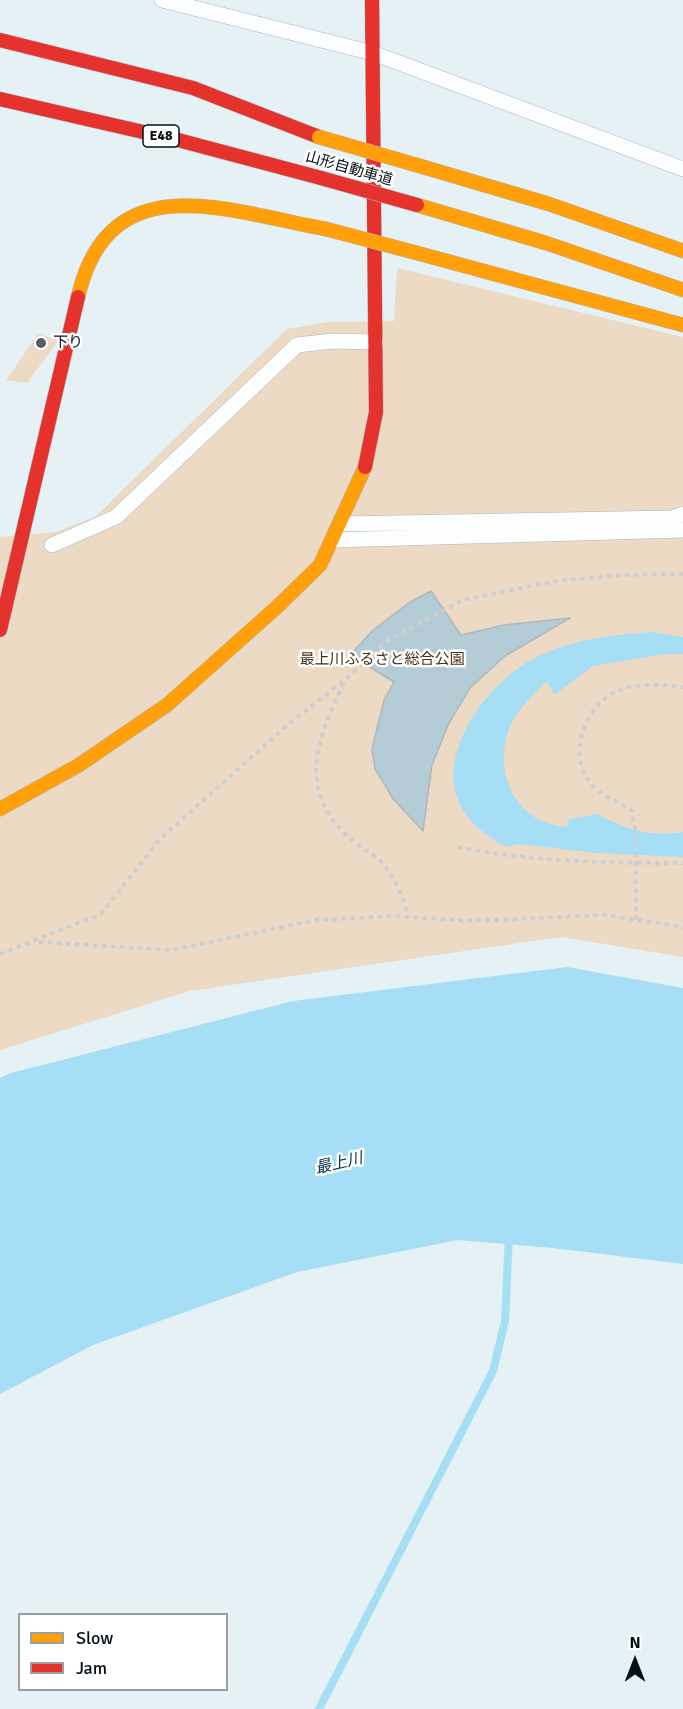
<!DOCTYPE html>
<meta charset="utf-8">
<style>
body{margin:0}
#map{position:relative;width:683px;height:1709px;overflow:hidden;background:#e6f1f6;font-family:Signika,sans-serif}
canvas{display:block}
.legend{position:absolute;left:18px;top:1613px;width:210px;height:78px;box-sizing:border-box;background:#fff;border:2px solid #9b9fa1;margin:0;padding:8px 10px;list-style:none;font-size:18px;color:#051015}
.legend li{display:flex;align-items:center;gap:12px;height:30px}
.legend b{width:30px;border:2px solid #9b9fa1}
.north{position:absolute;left:605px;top:1631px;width:60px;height:60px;-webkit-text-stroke:4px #fff;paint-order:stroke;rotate:0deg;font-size:16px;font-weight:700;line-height:24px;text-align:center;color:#051015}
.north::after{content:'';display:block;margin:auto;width:21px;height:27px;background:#051015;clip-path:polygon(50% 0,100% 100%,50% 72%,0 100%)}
</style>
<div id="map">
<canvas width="683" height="1709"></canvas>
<ul class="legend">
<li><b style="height:8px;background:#ff9f0a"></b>Slow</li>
<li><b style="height:8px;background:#e5322d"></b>Jam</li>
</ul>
<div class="north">N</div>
</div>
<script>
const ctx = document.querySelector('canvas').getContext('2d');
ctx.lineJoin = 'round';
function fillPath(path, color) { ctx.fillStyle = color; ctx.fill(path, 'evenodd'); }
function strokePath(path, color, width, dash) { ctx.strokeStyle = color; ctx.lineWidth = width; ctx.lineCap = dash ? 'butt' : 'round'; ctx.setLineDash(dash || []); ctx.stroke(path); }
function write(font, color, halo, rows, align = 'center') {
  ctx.font = font + ' Signika,"Noto Sans JP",sans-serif'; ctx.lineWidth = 5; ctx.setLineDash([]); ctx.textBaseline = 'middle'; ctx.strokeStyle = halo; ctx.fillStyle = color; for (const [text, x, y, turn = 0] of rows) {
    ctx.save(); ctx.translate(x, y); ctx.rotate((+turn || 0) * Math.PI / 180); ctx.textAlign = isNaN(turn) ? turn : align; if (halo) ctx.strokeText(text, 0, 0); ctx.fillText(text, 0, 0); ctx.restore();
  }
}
const green = new Path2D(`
 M397,268L683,337V957L561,937L190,991L0,1050V537L56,532L95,517L287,329L328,322L394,321Z
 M38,334L59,340L27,383L6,380Z`);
const water = new Path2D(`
 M652,632L683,637V654H665L593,666L554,695L547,681C534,694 519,708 511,724C491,769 514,824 567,827L569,819L598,814C626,830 650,837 683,832V857L596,853L518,844L507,847C487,837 464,820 457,797C440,746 490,682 533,659C571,639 610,635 652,632Z
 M567,967L683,988V1264L553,1248L458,1240L297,1272L93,1345L0,1394V1078L11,1073L293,1001Z`);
const stream = new Path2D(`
 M319,1709L493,1371L505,1321L509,1235`);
const building = new Path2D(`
 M431,591L461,635L504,625L570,618L505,656L470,688L449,723L432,765L423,831L394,800L375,769L372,749L384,700L394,682L350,655L373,630L410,602Z`);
const path = new Path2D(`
 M344,683C315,742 295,796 357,844C363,849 370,852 376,857C393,873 404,895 408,917
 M458,847C533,862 606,863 683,863
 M636,920L635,829L632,811C620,802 603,797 593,786C566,759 583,708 615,692C634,682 662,685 683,687
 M39,942L171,950L316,920L393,916L471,921L605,915L683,927
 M0,954L101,914L160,839L291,722L346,679L388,640L463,600L555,581L623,575L683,574`);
const lane = new Path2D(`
 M162,0L373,53L683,169
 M341,524L672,518L683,514
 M333,540L683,530
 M52,545L116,517L297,345L333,341L376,342`);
const slow = new Path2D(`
 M420,166L549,204L683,251
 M417,205L546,243L683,290
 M417,253L683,325
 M78,297C109,162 229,212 326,229
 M0,809L79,765L167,705L277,607L320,565L365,467`);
const jam = new Path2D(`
 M0,40L193,88L319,137
 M0,99L178,140L321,178
 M365,467L376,412L372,0
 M0,630L78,297`);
const slowBridge = new Path2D(`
 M319,137L420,166
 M326,229L417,253`);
const jamBridge = new Path2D(`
 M321,178L417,205`);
const markers = [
 [41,343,6,"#545f64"]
];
const shields = [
 [161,136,36]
];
const shieldNames = [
 ["E48",161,136]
];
const streetNames = [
 ["山形自動車道",349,169,16]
];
const poiNames = [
 ["下り",53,343]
];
const parkNames = [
 ["最上川ふるさと総合公園",382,660]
];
const waterNames = [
 ["最上川",339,1164,-13]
];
fillPath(green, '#eddac5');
fillPath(water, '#a6def5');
strokePath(stream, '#a6def5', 8);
fillPath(building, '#b4ccd6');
strokePath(building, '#aeb9be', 1.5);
strokePath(lane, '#acb7bc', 16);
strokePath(slow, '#acb7bc', 15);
strokePath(jam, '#acb7bc', 15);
strokePath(path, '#cccfd1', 4, [4.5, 4.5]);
strokePath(lane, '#fbfdfe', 15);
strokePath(slow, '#ff9f0a', 14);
strokePath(jam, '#e5322d', 14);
strokePath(slowBridge, '#acb7bc', 15, []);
strokePath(jamBridge, '#acb7bc', 15, []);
strokePath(slowBridge, '#ff9f0a', 14);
strokePath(jamBridge, '#e5322d', 14);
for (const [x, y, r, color] of markers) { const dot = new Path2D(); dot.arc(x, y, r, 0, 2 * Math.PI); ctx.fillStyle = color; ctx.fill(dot); strokePath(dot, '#fff', 2); }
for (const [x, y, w] of shields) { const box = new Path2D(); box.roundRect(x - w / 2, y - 11, w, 22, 4.5); ctx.fillStyle = '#fff'; ctx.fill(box); strokePath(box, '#051015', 1.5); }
write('bold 14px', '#051015', null, shieldNames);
write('15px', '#051015', '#fff', streetNames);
write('15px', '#051015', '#fff', poiNames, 'left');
write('15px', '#482f13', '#fff', parkNames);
write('italic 16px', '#003040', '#fff', waterNames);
</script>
